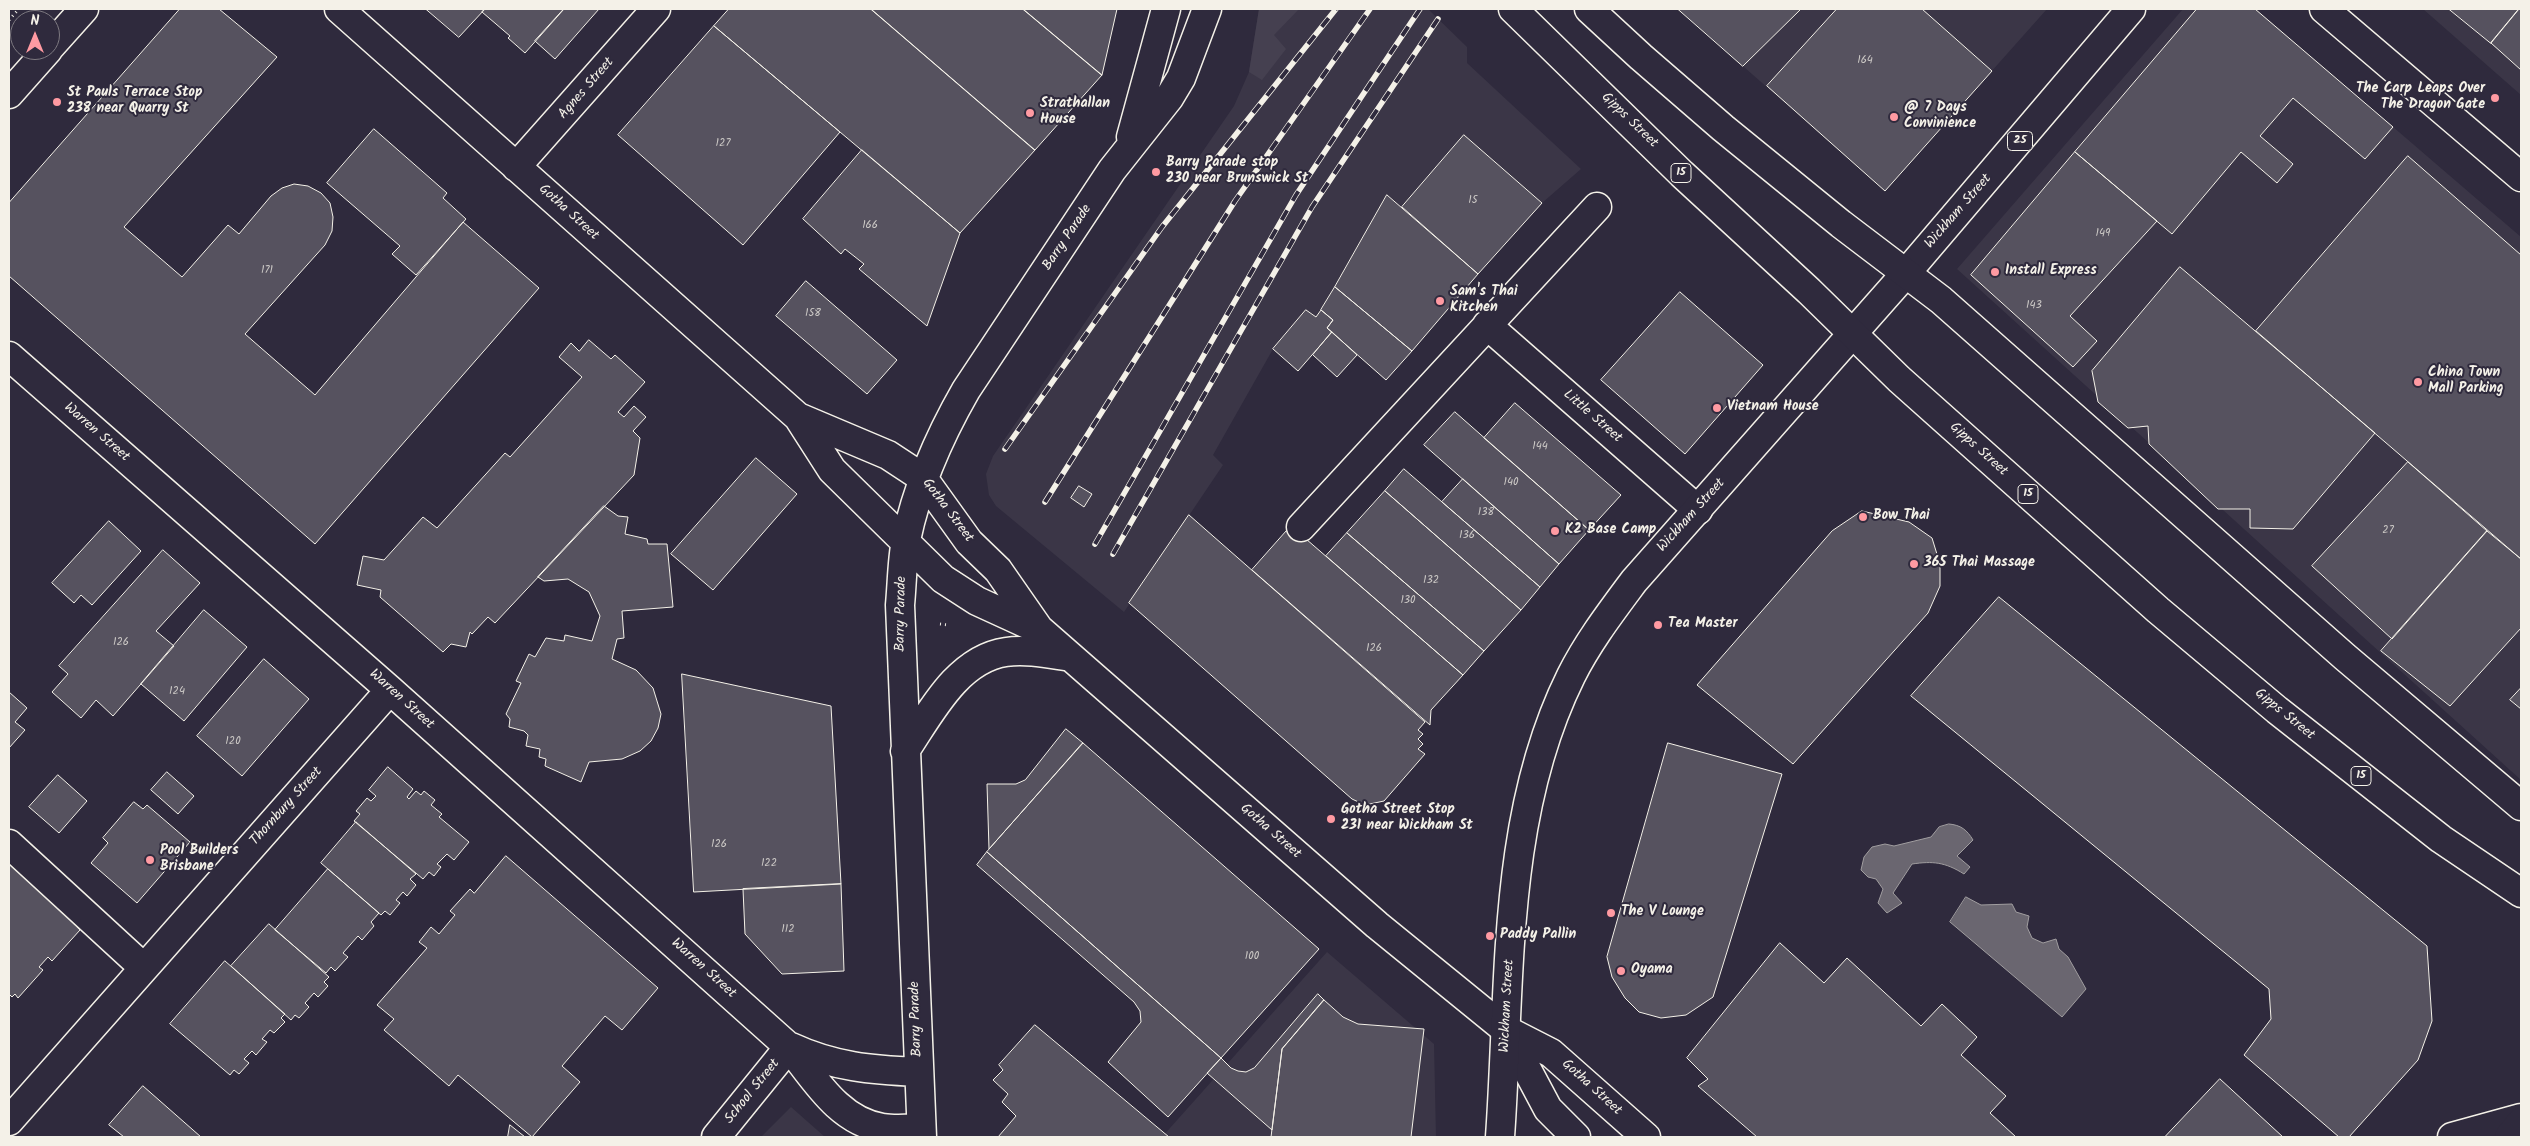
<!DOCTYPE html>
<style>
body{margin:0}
#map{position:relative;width:2530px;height:1146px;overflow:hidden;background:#2f2a3d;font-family:Kalam,sans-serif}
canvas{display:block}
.frame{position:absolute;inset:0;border:10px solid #f4f1e8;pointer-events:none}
.north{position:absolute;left:10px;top:10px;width:50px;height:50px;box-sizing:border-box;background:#2f2a3d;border:1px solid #7e7a81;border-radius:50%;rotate:0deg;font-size:14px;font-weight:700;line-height:20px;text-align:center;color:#f4f1e8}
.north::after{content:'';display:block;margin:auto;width:18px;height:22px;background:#ff9aa2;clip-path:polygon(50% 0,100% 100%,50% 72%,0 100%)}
</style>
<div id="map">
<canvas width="2530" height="1146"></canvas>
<div class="frame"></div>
<div class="north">N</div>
</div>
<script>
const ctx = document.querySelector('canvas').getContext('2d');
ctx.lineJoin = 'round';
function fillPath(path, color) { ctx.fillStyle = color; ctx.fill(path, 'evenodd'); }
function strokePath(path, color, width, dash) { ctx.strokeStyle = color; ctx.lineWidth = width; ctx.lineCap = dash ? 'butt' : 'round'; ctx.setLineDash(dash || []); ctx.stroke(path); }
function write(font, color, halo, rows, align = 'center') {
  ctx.font = font + ' Kalam,sans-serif'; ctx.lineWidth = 4; ctx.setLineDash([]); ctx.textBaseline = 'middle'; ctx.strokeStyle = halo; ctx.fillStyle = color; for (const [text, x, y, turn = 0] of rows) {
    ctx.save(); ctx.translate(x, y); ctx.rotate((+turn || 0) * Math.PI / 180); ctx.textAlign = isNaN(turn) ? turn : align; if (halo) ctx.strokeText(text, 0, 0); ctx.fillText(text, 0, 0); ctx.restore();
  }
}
const built = new Path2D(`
 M1259,9H1428L1467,47V63L1581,169L1542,203L1464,135L1402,207L1387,195L1321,310L1316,317L1306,310L1273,349L1213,455L1223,465L1124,612L996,506L989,495L986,474L993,456L1234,106L1249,72Z
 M1678,9H2047L1885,191Z
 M2183,9H2256L2521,237V780L1957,269Z
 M2423,9H2521V95Z
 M1327,952L1434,1044L1436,1137H1162Z
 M791,1107L825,1137H761Z`);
const green = new Path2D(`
 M1259,9H1299L1274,35L1286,49L1262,80L1249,72Z`);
const water = new Path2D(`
 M1949,824C1961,825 1967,830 1973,840L1957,856L1970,867L1964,874C1945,862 1933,861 1912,864L1893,893L1902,903L1887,913L1878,903L1883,889L1876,879L1868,877L1861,870L1864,857L1872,847L1885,844L1894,846L1931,837L1939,827Z
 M1966,897L1981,905L2012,904L2016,912L2029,916L2027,927L2032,938L2043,943L2056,939L2059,949L2068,957L2086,989L2062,1017L1950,922Z`);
const building = new Path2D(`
 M180,9H219L277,57L124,227L182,277L228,225L239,234L271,196L282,188L294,184L308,186L321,193L330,203L333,217L332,231L325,245L245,334L315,395L463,222L539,288L315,544L9,276V203Z
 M426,9H485L459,37Z
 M485,9H564L525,53L508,38L510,36L482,12Z
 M564,9H599L555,59L535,41Z
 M729,9H871L1035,150L960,233L714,26Z
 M871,9H1023L1102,75L1035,150Z
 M1023,9H1117L1102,75Z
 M1678,9H1801L1743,66Z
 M1837,9H1922L1992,71L1885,191L1767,86Z
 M2197,9H2255L2393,127L2365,159L2293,98L2260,136L2293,164L2277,183L2241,152L2172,234L2075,152Z
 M2449,9H2519L2491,43Z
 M2519,9H2521V70L2491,43Z
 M714,26L840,132L743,245L618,135Z
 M374,129L447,193L443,198L466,219L416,275L392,254L400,246L327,183Z
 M1464,135L1542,203L1478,274L1402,207Z
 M862,150L960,233L927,326L859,269L864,264L845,249L841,254L803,219Z
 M2075,152L2157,221L2070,316L2097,341L2073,367L1971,275Z
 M2408,156L2521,255V559L2256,331Z
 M1387,195L1478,274L1412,351L1335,287Z
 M2180,267L2375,433L2293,529L2250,528V509H2218L2149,444L2148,426L2128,428L2098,402L2092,371Z
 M806,281L897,360L867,394L776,316Z
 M1335,287L1412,351L1386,380L1327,328L1333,320L1321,310Z
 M1680,292L1763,365L1685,454L1601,380Z
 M1306,310L1316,317L1321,310L1333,320L1327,328L1332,332L1298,371L1273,349Z
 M1332,332L1357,355L1337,377L1313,355Z
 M589,340L611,359L615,355L645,382L618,412L624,417L634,406L646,417L633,431L640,438L634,475L495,623L488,617L472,634L470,632L466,647L451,644L443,652L380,597L381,590L357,585L363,556L384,560L423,517L437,528L505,453L510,457L582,377L559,357L571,343L579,351Z
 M1515,403L1621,495L1589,530L1484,438Z
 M1455,412L1589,530L1559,564L1424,445Z
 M756,458L797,494L713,590L671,554Z
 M2408,462L2487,531L2392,639L2312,566Z
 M1404,469L1540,587L1521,610L1385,491Z
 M1463,479L1559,564L1540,587L1442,502Z
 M1079,486L1092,494L1084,507L1071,498Z
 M1385,491L1521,610L1484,651L1347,533Z
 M604,506L618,516L628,517L625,534L647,539L648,544H667L673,607L622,611L624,638L617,639L612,659L636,670L653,688L661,714L658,728L651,741L640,751L622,759L589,762L581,782L545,766L546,759L539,757L540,749L526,746L528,735L524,731L509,727L510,719L506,714L521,683L516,681L529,654L535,657L546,638L564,641L565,635L592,641L600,616L589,592L568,579L544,581L538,577Z
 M1862,511L1909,522L1932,538L1940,564V586L1928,613L1793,764L1697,685L1832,531Z
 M1189,515L1425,722L1418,730L1423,734L1418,739L1423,744L1418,749L1425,754L1384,801L1365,805L1352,799L1129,603Z
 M109,521L141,551L92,605L81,595L74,603L52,583Z
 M1291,526L1463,675L1431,710L1430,725L1252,570Z
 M2487,531L2521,559V628L2450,706L2381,651Z
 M1347,533L1484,651L1463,675L1326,556Z
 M163,550L200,583L156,631L174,646L113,716L96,700L81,718L52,692L68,674L59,666Z
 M1999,597L2427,946L2432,1021L2418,1060L2349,1137H2339L2244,1055L2271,1019L2269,989L1911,696Z
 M204,610L247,647L184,721L141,684Z
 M264,659L309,699L242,776L197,736Z
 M682,674L831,706L841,884L694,892Z
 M2521,688V709L2510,700Z
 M9,692L27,708L15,722L25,730L9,748Z
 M1066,729L1083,743L989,849L987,784H1016L1025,780Z
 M1083,743L1319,949L1221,1058L987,852Z
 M1668,743L1782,774L1713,997L1686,1015L1661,1018L1639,1012L1625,998L1612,977L1607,957Z
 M388,767L413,789L407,797L409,799L416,791L421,795L424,791L435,800L431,805L442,814L439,817L469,842L454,860L447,854L437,864L441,867L434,876L429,872L423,879L354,821L360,814L356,811L367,798L371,801L376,796L369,790Z
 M167,772L194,796L178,814L151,790Z
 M58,775L87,801L59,833L29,807Z
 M134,802L143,809L147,805L190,842L137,903L91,863L108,843L103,838Z
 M356,822L416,874L410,879L416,885L407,896L403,892L396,900L400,903L390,915L385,911L381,915L321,863Z
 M987,852L1221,1058L1168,1117L1108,1062L1141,1022L1140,1011L1134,1002L977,865Z
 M506,856L658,988L622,1030L605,1016L562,1066L580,1082L532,1137L458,1075L449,1086L384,1030L394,1019L377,1005L427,948L419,942L431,927L439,934L455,915L450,911L470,889L474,893Z
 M9,864L78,925L77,927L80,930L52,961L48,957L39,967L43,970L18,998L15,994L12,997L9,994Z
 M328,869L379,913L371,922L374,926L362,940L358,936L343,953L348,957L335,971L331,967L326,973L275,930Z
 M841,884L844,971L782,974L745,934L743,889Z
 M269,924L329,977L324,982L328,986L318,997L314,993L305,1003L309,1007L299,1018L295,1015L291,1020L231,966Z
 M1780,943L1824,983L1847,958L1921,1026L1942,1004L1977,1037L1961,1055L2006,1096L1990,1113L2016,1137H1757L1698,1086L1708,1079L1687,1058Z
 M225,961L285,1014L281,1018L285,1022L274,1033L270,1030L262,1039L267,1042L256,1055L252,1051L244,1059L249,1063L239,1074L234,1070L230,1075L170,1024Z
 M1318,994L1324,1000L1282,1049L1272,1130L1207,1073L1221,1058L1231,1068L1238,1071L1246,1072L1254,1068Z
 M1324,1000L1343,1017L1358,1024L1424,1029L1411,1137H1271L1282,1049Z
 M1035,1025L1169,1137H998L1016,1116L1002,1102L1008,1094L993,1080L1003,1070L999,1065Z
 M2220,1079L2283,1137H2165Z
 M143,1086L201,1137H124L109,1125Z
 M510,1125L525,1137H508Z`);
const path = new Path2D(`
 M9,20L19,9
 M940,624L948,625`);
const minor = new Path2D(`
 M339,9L798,417L832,470L943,579L977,601L1038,629
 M2324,9L2521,177
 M1131,137L1166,9
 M516,167L656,9
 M1487,325L1698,510
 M9,356L390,690L789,1047C814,1078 839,1122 883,1128C895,1130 909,1128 921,1129
 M798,417L888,455L923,478L969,542L998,570L1039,629L1377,925L1506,1030L1551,1053L1646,1137
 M1301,527L1597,207
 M905,751C930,714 957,659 1006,652C1027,649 1050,654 1071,657
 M9,844L144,968
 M1506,1030L1548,1109L1576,1137
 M791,1047C834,1067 872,1070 918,1072
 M9,1121L390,690
 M716,1137L789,1047
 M922,1137L900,605C902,584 902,561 906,540C917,487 939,437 966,390L1112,170L1169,98L1181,78L1207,9
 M2452,1137L2521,1118`);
const major = new Path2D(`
 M50,47L84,9
 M9,94L48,50
 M1500,1137C1511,984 1501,817 1571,676C1588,642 1611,612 1634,581L1907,272L2131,9
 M2509,1137L2521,1122`);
const highway = new Path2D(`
 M1513,9L1682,174L1809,291L1899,379L2158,610L2277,710L2441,839L2521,893
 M1589,9L1641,57L1723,128L1841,224L1941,300L2345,657L2521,806`);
const rail = new Path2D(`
 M1005,449L1162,227L1336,9
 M1045,502L1235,201L1370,9
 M1095,544L1296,195L1420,9
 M1113,554L1312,207L1438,19`);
const markers = [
 [2495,98,5,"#ff9aa2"],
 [57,102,5,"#ff9aa2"],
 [1030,113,5,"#ff9aa2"],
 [1894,117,5,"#ff9aa2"],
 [1156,172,5,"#ff9aa2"],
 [1995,272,5,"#ff9aa2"],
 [1440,301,5,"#ff9aa2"],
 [2418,382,5,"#ff9aa2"],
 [1717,408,5,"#ff9aa2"],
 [1863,517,5,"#ff9aa2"],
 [1555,531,5,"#ff9aa2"],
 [1914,564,5,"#ff9aa2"],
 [1658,625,5,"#ff9aa2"],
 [1331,819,5,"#ff9aa2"],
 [150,860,5,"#ff9aa2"],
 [1611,913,5,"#ff9aa2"],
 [1490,936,5,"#ff9aa2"],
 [1621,971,5,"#ff9aa2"]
];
const numberNames = [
 ["164",1865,61],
 ["127",723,144],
 ["15",1473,201],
 ["166",870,226],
 ["149",2103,234],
 ["171",267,271],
 ["143",2034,306],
 ["158",813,314],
 ["144",1540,447],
 ["140",1511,483],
 ["138",1486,513],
 ["27",2388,531],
 ["136",1467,536],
 ["132",1431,581],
 ["130",1408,601],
 ["126",121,643],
 ["126",1374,649],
 ["124",177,692],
 ["120",233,742],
 ["126",719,845],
 ["122",769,864],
 ["112",788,930],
 ["100",1252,957]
];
const shields = [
 [2020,141,25],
 [1681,173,20],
 [2028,494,20],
 [2361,776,20]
];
const shieldNames = [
 ["25",2020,141],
 ["15",1681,173],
 ["15",2028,494],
 ["15",2361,776]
];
const streetNames = [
 ["Agnes Street",587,89,-49],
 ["Gipps Street",1629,121,44],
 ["Wickham Street",1959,212,-49],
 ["Gotha Street",568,213,42],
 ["Barry Parade",1068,238,-56],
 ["Little Street",1592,417,41],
 ["Warren Street",96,433,41],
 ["Gipps Street",1978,450,42],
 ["Gotha Street",947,511,53],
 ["Wickham Street",1692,516,-48],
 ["Barry Parade",902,614,-89],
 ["Warren Street",401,700,42],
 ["Gipps Street",2284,715,39],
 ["Thornbury Street",287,807,-48],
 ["Gotha Street",1270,832,41],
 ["Warren Street",703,969,42],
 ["Wickham Street",1508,1006,-87],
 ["Barry Parade",917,1019,-92],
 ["Gotha Street",1591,1088,42],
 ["School Street",753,1092,-51]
];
const poiNames = [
 ["The Carp Leaps Over",2485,90,"right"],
 ["The Dragon Gate",2485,106,"right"],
 ["St Pauls Terrace Stop",67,94],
 ["238 near Quarry St",67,110],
 ["Strathallan",1040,105],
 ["House",1040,121],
 ["@ 7 Days",1904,109],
 ["Convinience",1904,125],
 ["Barry Parade stop",1166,164],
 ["230 near Brunswick St",1166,180],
 ["Install Express",2005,272],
 ["Sam's Thai",1450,293],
 ["Kitchen",1450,309],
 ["China Town",2428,374],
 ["Mall Parking",2428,390],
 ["Vietnam House",1727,408],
 ["Bow Thai",1873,517],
 ["K2 Base Camp",1565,531],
 ["365 Thai Massage",1924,564],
 ["Tea Master",1668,625],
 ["Gotha Street Stop",1341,811],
 ["231 near Wickham St",1341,827],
 ["Pool Builders",160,852],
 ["Brisbane",160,868],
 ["The V Lounge",1621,913],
 ["Paddy Pallin",1500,936],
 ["Oyama",1631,971]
];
fillPath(built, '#3b3647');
fillPath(green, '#454050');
fillPath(water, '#6a6670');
strokePath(water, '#a19ea0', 1);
fillPath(building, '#56525f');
strokePath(building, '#f4f1e8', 1);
strokePath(minor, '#f4f1e8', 31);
strokePath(major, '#f4f1e8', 31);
strokePath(highway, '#f4f1e8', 31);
strokePath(path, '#f4f1e8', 3, [1, 4]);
strokePath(minor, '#2f2a3d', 28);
strokePath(major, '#2f2a3d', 28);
strokePath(highway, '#2f2a3d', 28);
strokePath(rail, '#f4f1e8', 5.5);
strokePath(rail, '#2f2a3d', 4, [11]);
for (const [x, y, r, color] of markers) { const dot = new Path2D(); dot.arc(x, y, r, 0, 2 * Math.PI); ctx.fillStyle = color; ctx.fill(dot); strokePath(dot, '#2f2a3d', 2); }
write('11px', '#ccc9c6', null, numberNames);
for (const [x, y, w] of shields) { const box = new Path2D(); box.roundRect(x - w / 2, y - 9.5, w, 19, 4); ctx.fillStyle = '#2f2a3d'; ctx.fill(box); strokePath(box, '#f4f1e8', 1); }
write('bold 12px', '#f4f1e8', null, shieldNames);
write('14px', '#f4f1e8', '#2f2a3d', streetNames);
write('bold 14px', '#f4f1e8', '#2f2a3d', poiNames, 'left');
</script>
